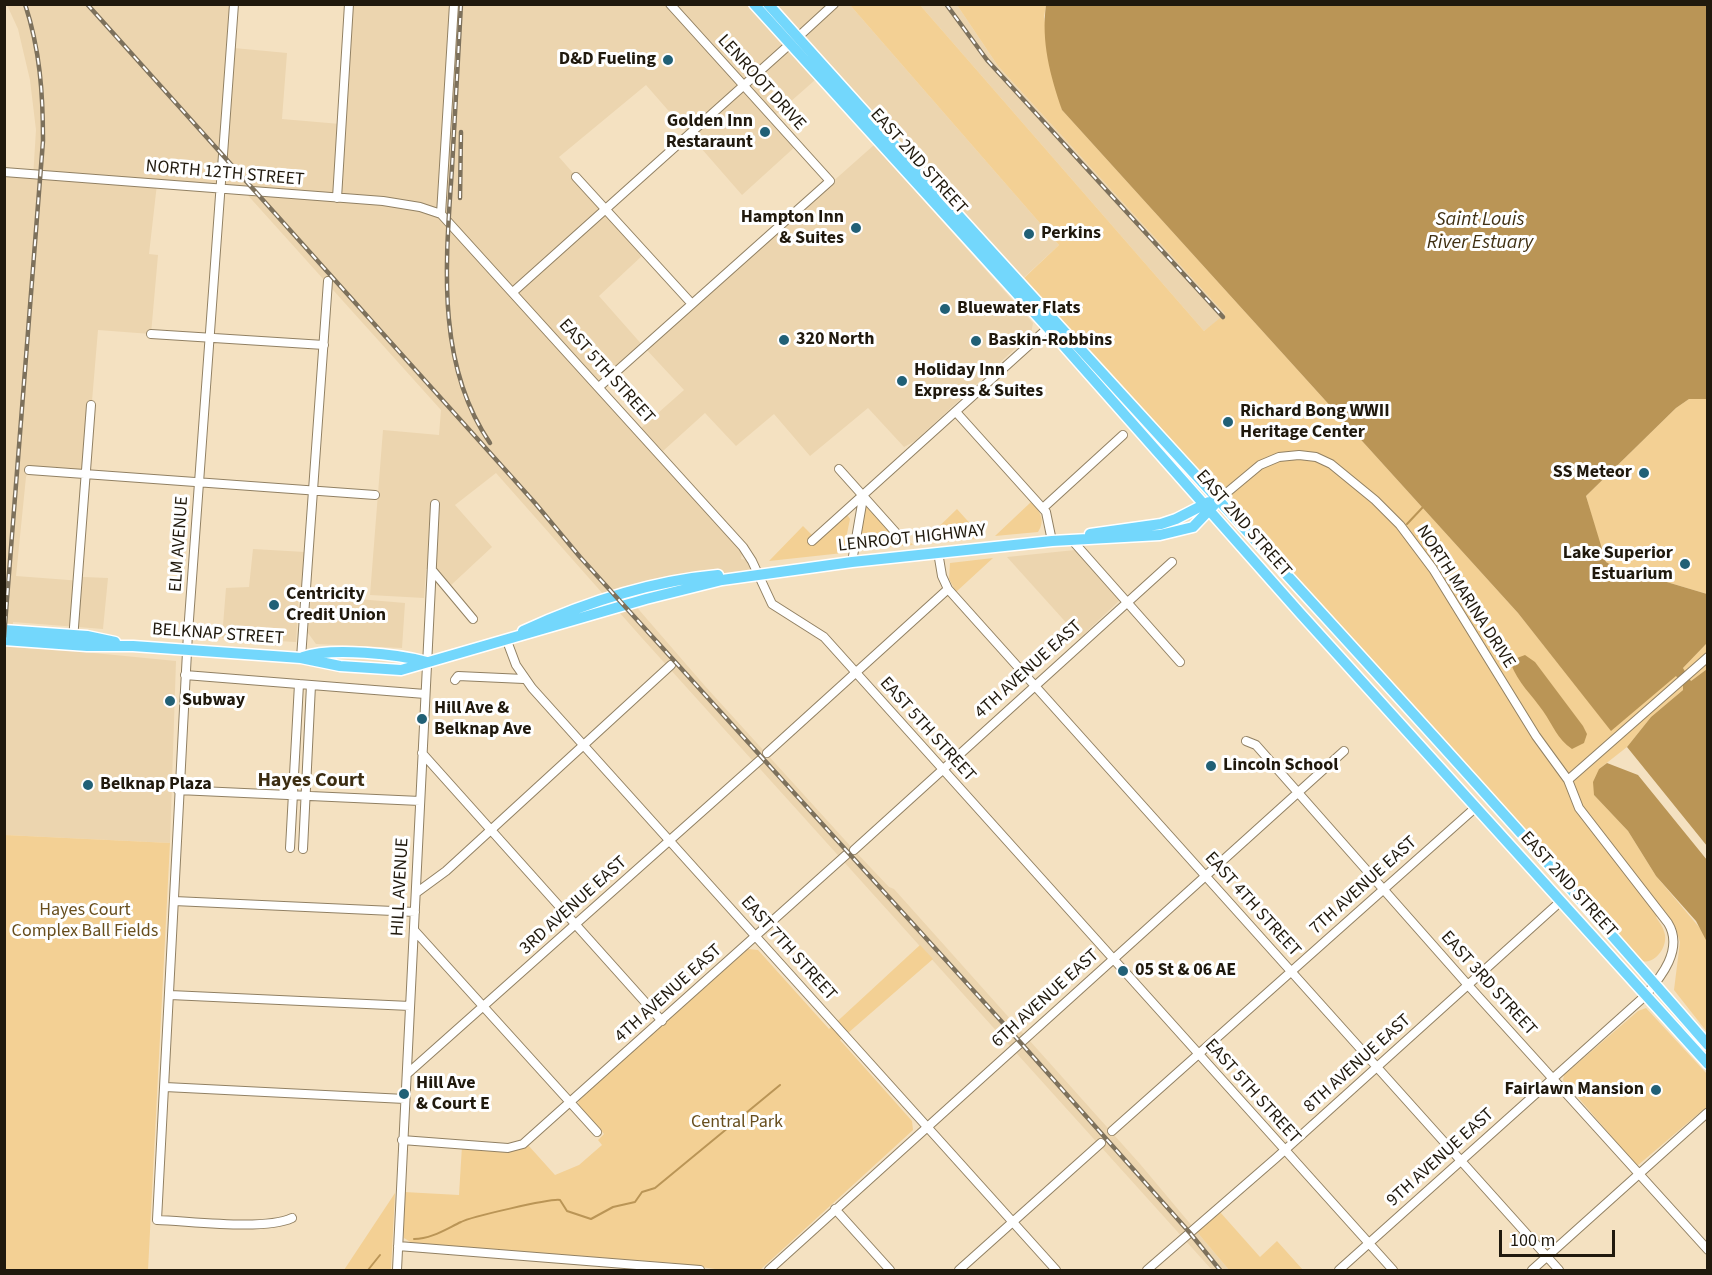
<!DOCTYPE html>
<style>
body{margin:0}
#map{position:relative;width:1712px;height:1275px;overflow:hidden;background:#f4e1c1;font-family:"Source Sans 3",sans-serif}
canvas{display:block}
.frame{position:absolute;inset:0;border:6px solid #20190d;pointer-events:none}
.scale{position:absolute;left:1499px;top:1230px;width:116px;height:27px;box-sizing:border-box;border:3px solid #20190d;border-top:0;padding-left:8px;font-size:18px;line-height:21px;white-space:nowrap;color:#20190d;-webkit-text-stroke:4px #fff;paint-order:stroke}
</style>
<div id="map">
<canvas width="1712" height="1275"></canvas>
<div class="frame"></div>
<div class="scale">100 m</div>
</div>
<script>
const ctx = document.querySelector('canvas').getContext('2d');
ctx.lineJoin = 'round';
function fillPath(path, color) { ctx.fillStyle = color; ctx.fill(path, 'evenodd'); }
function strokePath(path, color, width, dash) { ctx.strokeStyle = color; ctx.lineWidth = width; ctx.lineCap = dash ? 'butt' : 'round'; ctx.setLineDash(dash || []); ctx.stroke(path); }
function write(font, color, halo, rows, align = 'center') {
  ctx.font = font + ' "Source Sans 3",sans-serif'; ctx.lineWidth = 6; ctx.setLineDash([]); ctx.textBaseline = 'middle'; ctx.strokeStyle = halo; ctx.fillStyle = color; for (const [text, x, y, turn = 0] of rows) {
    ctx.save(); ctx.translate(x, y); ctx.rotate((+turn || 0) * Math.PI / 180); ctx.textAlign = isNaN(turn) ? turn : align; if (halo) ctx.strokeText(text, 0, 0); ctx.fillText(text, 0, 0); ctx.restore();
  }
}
const built = new Path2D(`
 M7,5H235L234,48L287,53L282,119L340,124L349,5H754L790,44L815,80L772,118L797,145L742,195L646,85L559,157L644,254L599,296L644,347L600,387L743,547L741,559L752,561L757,573L712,575L627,596L705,686L854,850L889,887L894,889L1140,1164L1229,1270H1212L642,638L496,473L455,505L492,547L449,587L437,570L426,569L424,598L370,595L383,430L439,435L441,410L244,191L157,184L149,254L158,255L151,334L98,330L86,472L29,470L26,477L16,576L82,581L83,577L108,578L103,629L13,622L12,645L176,661L170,843L5,835L4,176L33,178L36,130L30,80L18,29Z
 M768,5H850L1059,245L1018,283Z
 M920,5H957L998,66L1226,315L1204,331Z
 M874,145L1033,323L1031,334L915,441L904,447L868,408L810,456L774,414L736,446L705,413L663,451L641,428L684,390L645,348Z
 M253,549L305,552L303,588L299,592L296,642L222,638L226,588L249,587Z
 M1075,550L1118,597L1119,601L1080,638L1007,557Z
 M311,595L405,603L402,648L316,644L308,633Z`);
const green = new Path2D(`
 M850,5H920L1204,331L1225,314L998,66L957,5H1046L1044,17L1062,110L1518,613L1611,730L1676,675L1683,685V690L1651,717L1627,747L1599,769L1594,795L1628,831L1656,876L1704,933L1708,942L1707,1032L1674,990L1680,942L1675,926L1665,911L1656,917C1659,922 1664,928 1665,935C1667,950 1652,967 1638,960L1022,280L1059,245Z
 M1704,398L1707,399V594L1613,566L1605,562L1586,496L1676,408L1689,399Z
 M1031,502C1040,511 1046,520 1038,532L995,536Z
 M866,506L895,537L902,533L913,545L865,549L860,539Z
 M957,509L983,538L921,544Z
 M844,516H848L850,519L843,553L769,561L803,526L812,535L808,539L813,544Z
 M993,558L956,592L949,579L950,563Z
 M1707,643V669L1691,681L1683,668Z
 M5,835L170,843L148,1270H5Z
 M920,945L933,959L840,1040L912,1121L913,1130L760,1270H722L673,1263L448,1246L412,1243L404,1238V1192L459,1195L462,1146L518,1150L528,1145L555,1175L579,1165L602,1145L598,1140L604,1134L578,1105L579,1099L748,949L758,950L829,1029Z
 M1646,1008L1707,1074V1113L1704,1109L1637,1166L1563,1080L1564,1075L1638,1011Z
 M395,1193L391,1270H344Z
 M1220,1212L1260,1257L1277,1241L1303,1270H1229L1197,1232Z`);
const water = new Path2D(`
 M1046,5H1707V399H1689L1676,408L1586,496L1606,562L1613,566L1707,594V643L1683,668L1691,681L1707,669V846L1627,747L1651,717L1683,690V685L1676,676L1611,731L1518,613L1062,110C1050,75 1041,42 1046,5Z
 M1525,655L1535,662L1583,726L1587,734L1584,743L1572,749C1557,739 1553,725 1543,711C1532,695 1518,683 1511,664L1517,658Z
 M1607,763L1638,775L1707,860V942L1696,921L1656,876L1628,831L1594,795L1593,782L1599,769Z`);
const stream = new Path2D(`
 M1407,524L1423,507
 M414,1239C431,1239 446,1229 461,1222C470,1217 552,1198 560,1200L567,1211L591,1219L613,1207L635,1202L642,1192L655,1188L780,1085
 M368,1270L380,1255`);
const minor = new Path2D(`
 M234,4L188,633L157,1220C190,1221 264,1231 292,1218
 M797,38L834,4
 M4,172L383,201L420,207L441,214L743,547L752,561L772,604L824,637L1393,1270
 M576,177L692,304
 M337,198L349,4
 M441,214L454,4
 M513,292L790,44
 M151,334L324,345
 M599,387L830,181L670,4
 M956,412L1046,512L1052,541
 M839,469L898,535
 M29,470L375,495
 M1218,500L1260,465L1279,457L1299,455L1316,457L1331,464L1375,500L1400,525L1433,569L1536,736L1568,780L1579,808L1668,923C1684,949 1661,977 1645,996L1339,1270
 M1043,508L1123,435
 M1071,539L1180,662
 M812,541L1048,328
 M938,552L942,576L948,589L1559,1270
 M852,562L863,498
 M432,570L473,619
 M73,640L91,405
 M507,641L516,665L532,688L1056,1270
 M301,658L328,281
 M185,675L425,694
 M455,680L458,676L524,679
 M1246,741L1256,745L1467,984L1708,1250
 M422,753L662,1021
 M767,753L948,589
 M1568,780L1708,657
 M178,790L420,801
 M290,848L299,684
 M303,849L311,685
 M854,850L1172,562
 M416,893L446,871L671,665
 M174,901L415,912
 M414,930L597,1132
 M170,995L410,1006
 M407,1074L760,760
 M165,1087L405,1099
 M1112,1131L1475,808
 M402,1140L508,1148L523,1144L846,855
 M835,1209L890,1270
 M398,1246L700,1270
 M397,1270L435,504
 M769,1270L1344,751
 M959,1270L1101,1143
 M1147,1270L1276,1158L1561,901
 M1532,1270L1707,1113`);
const highway = new Path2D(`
 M754,4L1048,328L1300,613L1708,1064
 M768,4C1079,353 1401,692 1708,1045
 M1090,534L1161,524L1176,519L1209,502
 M4,630L87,636L115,642
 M523,631C584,603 651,581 718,575
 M4,640L87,646H133L301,658L340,666L401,670L646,599L722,580L852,562L1052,541L1160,535L1193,527L1214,505
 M303,657C331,647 398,654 427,662`);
const rail = new Path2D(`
 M87,4L535,503L580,557L1012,1033L1190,1233L1220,1270
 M461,4C458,59 455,114 452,168C446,260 435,363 490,443
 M946,4L987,60L1223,317
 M460,198L461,132
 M4,637L43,141C43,93 40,50 25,4`);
const markers = [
 [668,60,6,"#216076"],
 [765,132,6,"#216076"],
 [856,228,6,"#216076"],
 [1029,234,6,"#216076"],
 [945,309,6,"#216076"],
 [784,340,6,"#216076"],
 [976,341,6,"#216076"],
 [902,381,6,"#216076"],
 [1228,422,6,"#216076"],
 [1644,473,6,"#216076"],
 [1685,564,6,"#216076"],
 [274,605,6,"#216076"],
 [170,701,6,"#216076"],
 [422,719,6,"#216076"],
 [1211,766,6,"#216076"],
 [88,785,6,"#216076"],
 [1123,971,6,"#216076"],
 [1656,1090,6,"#216076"],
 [404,1094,6,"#216076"]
];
const poiNames = [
 ["D&D Fueling",656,60,"right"],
 ["Golden Inn",753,122,"right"],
 ["Restaraunt",753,143,"right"],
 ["Hampton Inn",844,218,"right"],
 ["& Suites",844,239,"right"],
 ["Perkins",1041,234],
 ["Bluewater Flats",957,309],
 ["320 North",796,340],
 ["Baskin-Robbins",988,341],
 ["Holiday Inn",914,371],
 ["Express & Suites",914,392],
 ["Richard Bong WWII",1240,412],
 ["Heritage Center",1240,433],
 ["SS Meteor",1632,473,"right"],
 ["Lake Superior",1673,554,"right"],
 ["Estuarium",1673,575,"right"],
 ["Centricity",286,595],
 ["Credit Union",286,616],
 ["Subway",182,701],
 ["Hill Ave &",434,709],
 ["Belknap Ave",434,730],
 ["Lincoln School",1223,766],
 ["Belknap Plaza",100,785],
 ["05 St & 06 AE",1135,971],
 ["Hill Ave",416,1084],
 ["& Court E",416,1105],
 ["Fairlawn Mansion",1644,1090,"right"]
];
const streetNames = [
 ["LENROOT DRIVE",761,83,48],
 ["EAST 2ND STREET",918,162,48],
 ["NORTH 12TH STREET",225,174,5],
 ["EAST 5TH STREET",606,372,48],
 ["EAST 2ND STREET",1243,524,49],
 ["LENROOT HIGHWAY",912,539,-6],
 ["ELM AVENUE",180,544,-86],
 ["NORTH MARINA DRIVE",1465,597,57],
 ["BELKNAP STREET",218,635,4],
 ["4TH AVENUE EAST",1029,670,-42],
 ["EAST 5TH STREET",927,730,48],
 ["EAST 2ND STREET",1568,885,48],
 ["7TH AVENUE EAST",1364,886,-42],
 ["HILL AVENUE",401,887,-87],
 ["EAST 4TH STREET",1252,905,48],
 ["3RD AVENUE EAST",574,906,-42],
 ["EAST 7TH STREET",788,949,48],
 ["EAST 3RD STREET",1488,984,48],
 ["4TH AVENUE EAST",669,994,-42],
 ["6TH AVENUE EAST",1046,999,-42],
 ["8TH AVENUE EAST",1358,1064,-42],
 ["EAST 5TH STREET",1252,1092,48],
 ["9TH AVENUE EAST",1441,1158,-42]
];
const parkNames = [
 ["Hayes Court",85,911],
 ["Complex Ball Fields",85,932],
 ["Central Park",737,1123]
];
const waterNames = [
 ["Saint Louis",1480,221],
 ["River Estuary",1480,244]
];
const neighbourhoodNames = [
 ["Hayes Court",311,782]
];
fillPath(built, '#ecd5af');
fillPath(green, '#f3d094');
fillPath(water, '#ba9556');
strokePath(stream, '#ba9556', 2);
strokePath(minor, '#918063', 10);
strokePath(highway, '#fff', 13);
strokePath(minor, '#fff', 8);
strokePath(highway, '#73d7fc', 10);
strokePath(rail, '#7d715c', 4.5);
strokePath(rail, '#fff', 2, [7]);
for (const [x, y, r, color] of markers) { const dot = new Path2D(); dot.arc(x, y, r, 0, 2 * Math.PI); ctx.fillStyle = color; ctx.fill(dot); strokePath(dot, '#fff', 2); }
write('bold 18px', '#20190d', '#fff', poiNames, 'left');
write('18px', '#20190d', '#fff', streetNames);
write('18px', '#684e1d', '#fff', parkNames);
write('italic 20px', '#413114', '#fff', waterNames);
write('bold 20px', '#3c2d12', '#fff', neighbourhoodNames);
</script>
